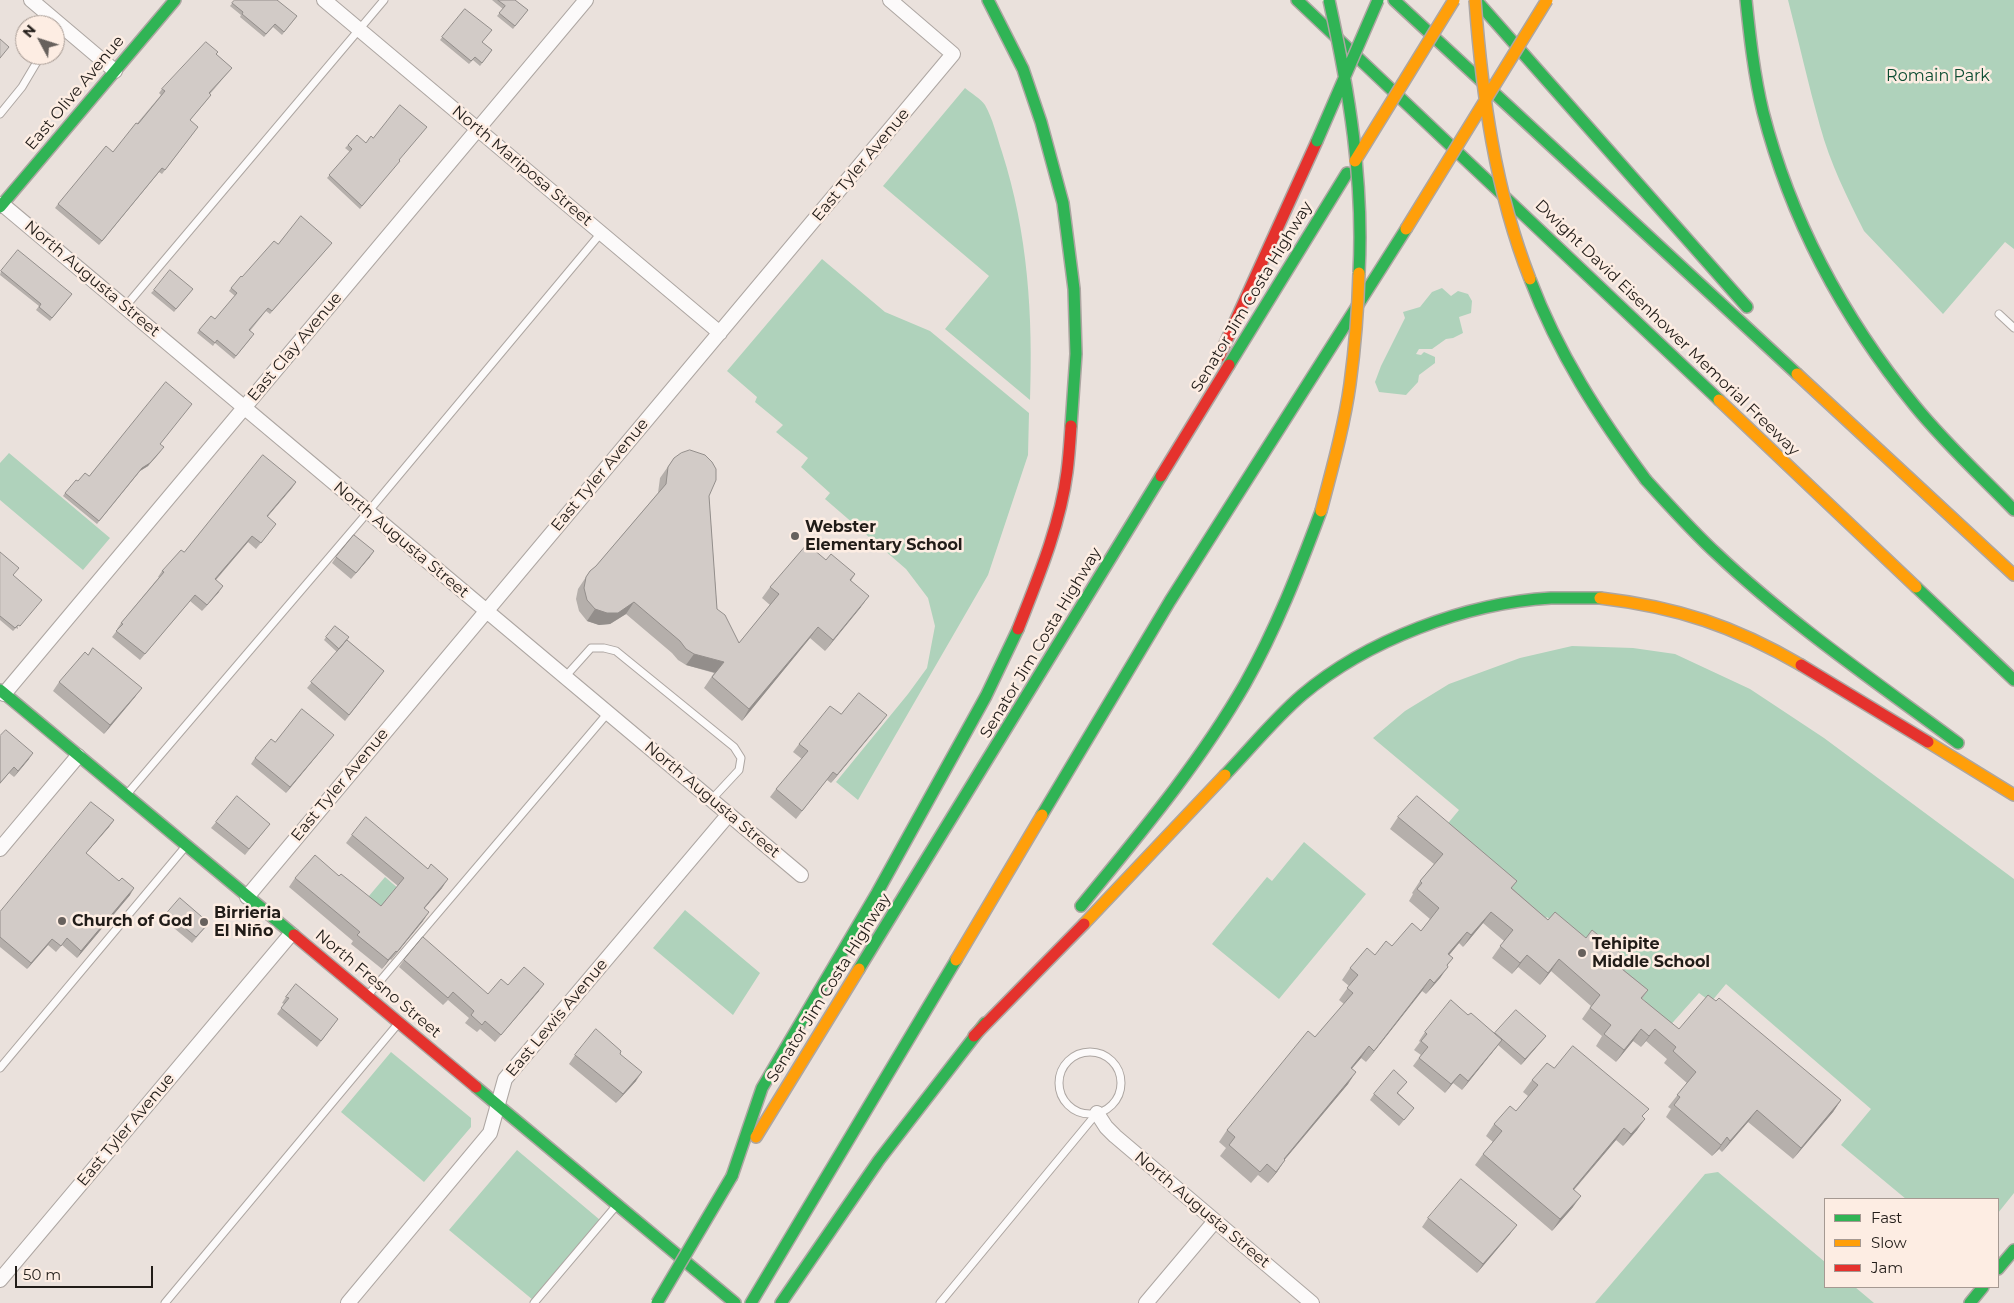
<!DOCTYPE html>
<meta charset="utf-8">
<style>
body{margin:0}
#map{position:relative;width:2014px;height:1303px;overflow:hidden;background:#eae1dc;font-family:Montserrat,sans-serif}
canvas{display:block}
.legend{position:absolute;left:1824px;top:1198px;width:175px;height:90px;box-sizing:border-box;background:#fdede3;border:1px solid #a59992;margin:0;padding:6px 9px;list-style:none;font-size:15px;color:#211c18}
.legend li{display:flex;align-items:center;gap:10px;height:25px}
.legend b{width:25px;border:1px solid #a59992}
.north{position:absolute;left:15px;top:15px;width:50px;height:50px;box-sizing:border-box;background:#fdede3;border:1px solid #a59992;border-radius:50%;rotate:310deg;font-size:14px;font-weight:700;line-height:20px;text-align:center;color:#211c18}
.north::after{content:'';display:block;margin:auto;width:18px;height:22px;background:#67615d;clip-path:polygon(50% 0,100% 100%,50% 72%,0 100%)}
.scale{position:absolute;left:15px;top:1266px;width:138px;height:22px;box-sizing:border-box;border:2px solid #211c18;border-top:0;padding-left:6px;font-size:15px;line-height:18px;white-space:nowrap;color:#211c18;-webkit-text-stroke:4px #fdede3;paint-order:stroke}
</style>
<div id="map">
<canvas width="2014" height="1303"></canvas>
<ul class="legend">
<li><b style="height:6px;background:#30b455"></b>Fast</li>
<li><b style="height:6px;background:#ff9f0a"></b>Slow</li>
<li><b style="height:6px;background:#e5322d"></b>Jam</li>
</ul>
<div class="north">N</div>
<div class="scale">50 m</div>
</div>
<script>
const ctx = document.querySelector('canvas').getContext('2d');
ctx.lineJoin = 'round';
function fillPath(path, color) { ctx.fillStyle = color; ctx.fill(path, 'evenodd'); }
function strokePath(path, color, width, dash) { ctx.strokeStyle = color; ctx.lineWidth = width; ctx.lineCap = dash ? 'butt' : 'round'; ctx.setLineDash(dash || []); ctx.stroke(path); }
function write(font, color, halo, rows, align = 'center') {
  ctx.font = font + ' Montserrat,sans-serif'; ctx.lineWidth = 5; ctx.setLineDash([]); ctx.textBaseline = 'middle'; ctx.strokeStyle = halo; ctx.fillStyle = color; for (const [text, x, y, turn = 0] of rows) {
    ctx.save(); ctx.translate(x, y); ctx.rotate((+turn || 0) * Math.PI / 180); ctx.textAlign = isNaN(turn) ? turn : align; if (halo) ctx.strokeText(text, 0, 0); ctx.fillText(text, 0, 0); ctx.restore();
  }
}
const green = new Path2D(`
 M1788,0H2014V249L2005,242L1943,314L1864,231C1847,197 1830,163 1820,126C1808,84 1799,42 1788,0Z
 M965,88C971,93 981,99 985,105C993,119 997,137 1002,152C1028,233 1033,316 1030,400L945,329L989,276L883,186Z
 M822,259L885,312L930,331L1029,413L1028,455L988,575L858,800L836,782L908,694L927,668L935,626L928,598L906,569L825,499L830,493L801,467L808,458L776,432L783,425L755,402L757,397L727,371Z
 M1442,288L1451,296L1458,291L1468,294L1472,301L1471,313L1459,317L1463,333L1453,338L1446,339L1432,349H1419L1416,354L1421,355L1424,352L1435,357V363L1419,375L1418,382L1406,395L1379,392L1375,382L1381,366L1405,318L1403,312L1420,307L1432,292Z
 M9,453L110,538L83,570L0,500V463Z
 M1572,646L1633,648L1675,654L1750,689L1824,738L2014,879V1193L1998,1213V1199H1906L1841,1145L1871,1109L1726,984L1711,1002L1699,993L1666,1030L1640,1007L1645,1001L1615,975L1621,967L1584,936L1577,943L1547,917L1536,928L1440,833L1459,810L1373,738L1405,711L1449,684L1520,658Z
 M1304,842L1366,894L1279,999L1212,944L1267,877L1272,881Z
 M385,877L400,890L357,941L342,928Z
 M685,910L760,973L733,1015L653,948Z
 M391,1052L471,1118V1127L424,1182L341,1112Z
 M517,1150L600,1220L533,1300L449,1230Z
 M1718,1172L1825,1262V1287H1855L1874,1303H1595L1705,1174Z`);
const lane = new Path2D(`
 M0,114L22,87L41,55
 M125,307L384,0
 M1999,314L2014,328
 M565,677L591,648H604L616,651L734,747L741,758L739,770L712,799
 M128,793L368,512L601,233
 M369,994L607,714
 M1059 1083a31 31 0 1 1 62 0a31 31 0 1 1-62 0Z
 M0,1068L186,846
 M165,1303L397,1025
 M534,1303L616,1206
 M940,1303L1097,1113`);
const street = new Path2D(`
 M31,0L115,71
 M324,0L720,333
 M2,204L801,875
 M4,694L586,0
 M0,849L78,756
 M247,897L953,54L890,0
 M1097,1113L1106,1127L1115,1136L1312,1303
 M0,1280L291,934
 M348,1303L490,1133L505,1079L729,814
 M1146,1303L1215,1221`);
const fast = new Path2D(`
 M988,0L1023,69L1041,122L1063,203L1074,289L1076,354L1071,426
 M1297,0L1719,400
 M1394,0L1797,374
 M1476,0L1747,307
 M1746,0C1750,38 1754,75 1763,112C1791,221 1844,319 1915,406C1945,443 1981,476 2014,510
 M0,207L175,0
 M1229,365L1347,173
 M1646,480C1669,505 1692,531 1717,554C1791,624 1876,682 1958,743
 M1916,587L2014,680
 M0,690L294,935
 M1225,775C1251,748 1274,719 1302,695C1367,640 1466,603 1551,598C1567,598 1584,598 1600,598
 M1042,815L1170,601L1406,229
 M1081,906C1139,835 1199,764 1245,684C1276,629 1299,570 1321,511
 M859,969L1161,476
 M476,1087L735,1303
 M732,1176L762,1088L877,893L986,696L1018,629
 M1998,1269L2014,1250
 M751,1303L956,960
 M781,1303L879,1160L985,1023
 M1970,1303L1983,1287`);
const slow = new Path2D(`
 M1797,374L2014,575
 M1719,400L1916,587
 M1600,598C1677,607 1734,626 1801,665
 M1928,742L2014,795
 M1084,924L1225,775
 M956,960L1042,815
 M756,1137L859,969`);
const jam = new Path2D(`
 M1219,357L1317,141
 M1161,476L1229,365
 M1018,629C1038,578 1060,526 1067,472C1069,457 1070,441 1071,426
 M1801,665L1928,742
 M294,935L476,1087
 M974,1036L1084,924`);
const fastBridge = new Path2D(`
 M1329,0C1349,90 1364,181 1359,273
 M1317,141L1378,0
 M1530,279C1558,353 1599,417 1646,480
 M657,1303L732,1176`);
const slowBridge = new Path2D(`
 M1475,0C1482,95 1495,190 1530,279
 M1355,161L1454,0
 M1406,229L1547,0
 M1321,511C1332,469 1344,427 1350,384C1355,347 1358,310 1359,273`);
const wall = new Path2D(`
 M235,0L297,16L282,35L273,27L264,37L240,17L241,15L230,6Z
 M492,0H515L528,10L513,29L497,16L503,9Z
 M465,9L482,42L492,50L480,66L473,60L469,64L440,40Z
 M216,54L232,68L210,94L208,99L190,120L195,131L162,174L159,172L99,245L55,208L58,204L113,152L161,95L159,93L162,89Z
 M366,143L399,161L360,209L327,178L350,152L345,148L348,145Z
 M332,243L270,314L266,311L250,331L252,337L234,359L215,343L213,346L197,333L199,330L215,319L235,296L229,291L231,288L278,244Z
 M1,271L72,294L50,321L36,310L39,306L0,275Z
 M193,289L174,312L151,293L154,290Z
 M160,444L148,466L140,471L97,524L63,496L65,493L78,481Z
 M674,458L709,496L717,609L739,643L770,605L762,598L770,587L826,560L855,574L851,581L861,607L825,651L810,638L742,721L704,688L714,673L686,665L678,660L672,653L626,614L610,624L599,625L587,621L579,611L576,599L578,589L590,571L596,566L658,493L660,478Z
 M296,482L267,517L276,524L256,549L248,542L216,580L219,592L202,611L190,601L140,660L112,637L118,629H117L121,623L159,577H158L162,571L184,552Z
 M0,552L13,576L18,629L16,628L13,631L0,620Z
 M336,557H370L351,579L332,563Z
 M326,637L347,640L384,671L345,721L307,688L337,652L324,640Z
 M59,682L135,697L104,734L53,691Z
 M841,714L881,723L831,783L827,780L796,819L770,797L776,789L802,759L793,752L799,744Z
 M0,736L29,759L14,777L9,773L0,784Z
 M329,741L286,793L251,764L255,758L275,742Z
 M1398,817L1517,881L1512,888L1548,920L1618,965L1648,990L1642,999L1679,1029L1841,1100L1833,1112L1793,1159L1748,1122L1722,1152L1719,1149L1712,1156L1666,1117L1671,1109L1668,1107L1687,1083L1664,1063L1667,1059L1646,1041L1641,1047L1633,1041L1616,1062L1596,1046L1602,1036L1582,1019L1591,1006L1551,971L1540,985L1518,967L1512,974L1492,958L1504,941L1483,923L1463,947L1459,943L1449,955L1453,958L1447,966L1440,978L1426,994L1422,991L1366,1062L1361,1058L1352,1068L1348,1084L1285,1159L1277,1172L1268,1183L1258,1175L1251,1183L1220,1156L1226,1148L1219,1142L1227,1130L1315,1037L1344,1004L1339,1000L1349,986L1342,980L1350,968L1421,931L1430,919L1409,901L1413,894L1412,893L1420,881L1434,864L1390,829Z
 M114,820L109,827L86,853L130,895L77,958L62,945L56,952L48,945L27,969L0,947V912Z
 M216,822L265,830L245,855L211,828Z
 M352,835L442,888L424,908L423,921L391,960L390,959L382,969L351,944L353,941L289,887L295,878L339,876L381,906L398,886L346,843Z
 M167,913L209,923L192,943L163,919Z
 M404,960L488,994L508,985L539,991L495,1042L480,1029L477,1032L465,1023L469,1018L448,1000L443,1005L399,967Z
 M286,997L338,1019L317,1047L277,1014L284,1004L282,1003Z
 M1468,1015L1495,1033L1546,1036L1541,1042L1521,1065L1498,1045L1462,1090L1453,1083L1445,1093L1413,1066L1421,1055L1414,1050L1420,1042L1419,1041L1425,1032Z
 M620,1054L636,1081L616,1103L569,1064L575,1055Z
 M1554,1068L1643,1117L1637,1130L1623,1146L1616,1140L1574,1190L1573,1207L1552,1231L1475,1165L1483,1154L1493,1142L1486,1136L1494,1124L1516,1111L1528,1096L1523,1092L1532,1080Z
 M1407,1082L1398,1093L1414,1108L1399,1126L1370,1100L1374,1094Z
 M1428,1218L1510,1234L1477,1273L1422,1227Z`);
const shadedWall = new Path2D(`
 M162,168L159,172L99,245L102,241Z
 M162,450L148,466L140,471L97,524L142,468Z
 M296,482L292,488L263,522L267,516Z
 M252,536L248,542L211,585L215,579Z
 M374,551L370,557L351,579L356,573Z
 M223,586L219,592L202,611L207,605Z
 M869,596L861,607L825,651L833,640Z
 M634,602L626,614L610,624L599,625L587,621L595,609Z
 M818,627L810,638L742,721L749,709Z
 M694,654L724,662L716,673L686,665Z
 M142,688L135,697L104,734L110,725Z
 M887,715L881,723L831,783L837,775Z
 M334,735L329,741L286,793L290,787Z
 M33,753L29,759L14,777L18,771Z
 M114,820L109,827L81,859L86,853Z
 M448,879L442,888L418,916L424,908Z
 M134,888L130,895L77,958L81,951Z
 M429,912L423,921L391,960L397,952Z
 M1491,912L1483,923L1463,947L1471,935Z
 M1467,932L1459,943L1440,966L1448,954Z
 M52,939L48,945L27,969L31,963Z
 M396,951L390,959L382,969L388,960Z
 M1527,955L1518,967L1512,974L1520,963Z
 M1559,959L1551,971L1540,985L1548,973Z
 M1448,967L1440,978L1426,994L1434,983Z
 M1430,979L1422,991L1366,1062L1374,1051Z
 M544,984L539,991L495,1042L501,1035Z
 M1641,1029L1633,1041L1616,1062L1624,1050Z
 M1655,1029L1646,1041L1641,1047L1649,1036Z
 M1546,1036L1541,1042L1521,1065L1525,1059Z
 M1502,1040L1496,1048L1462,1090L1468,1081Z
 M1369,1046L1361,1058L1343,1079L1351,1068Z
 M642,1072L636,1081L616,1103L623,1094Z
 M1356,1072L1348,1084L1276,1170L1284,1159Z
 M1460,1074L1453,1083L1445,1093L1451,1084Z
 M1841,1100L1833,1112L1793,1159L1801,1148Z
 M1757,1110L1748,1122L1722,1152L1730,1141Z
 M1645,1119L1637,1130L1623,1146L1631,1134Z
 M1624,1128L1616,1140L1564,1201L1573,1189Z
 M1727,1137L1719,1149L1712,1156L1721,1145Z
 M1285,1160L1277,1172L1268,1183L1276,1172Z
 M1581,1196L1573,1207L1552,1231L1560,1219Z
 M1517,1225L1510,1234L1477,1273L1483,1264Z`);
const building = new Path2D(`
 M235,0H277L297,16L284,32L275,24L266,34L242,14L243,12L232,3Z
 M498,0H515L528,10L515,26L499,13L505,6Z
 M465,9L492,30L482,42L492,50L482,63L475,57L471,61L442,37Z
 M0,39L9,47L0,58Z
 M206,42L218,52L216,54L232,68L209,93L211,95L190,120L198,127L165,170L162,168L102,241L58,204L106,146L113,152L136,123L138,124L165,91L162,89Z
 M400,105L427,127L399,160L400,161L362,206L329,175L352,149L348,145L357,135L366,143L371,136L373,138Z
 M301,216L332,243L272,311L268,308L249,330L254,334L236,356L217,340L215,343L199,330L211,316L215,319L237,293L231,288L241,276L242,277L274,241L278,244Z
 M18,250L72,294L52,318L39,307L41,304L1,271Z
 M170,270L193,289L176,309L154,290Z
 M166,382L192,404L160,444L164,447L150,463L142,468L99,521L65,493L76,480L78,481L85,473L89,476Z
 M690,450L705,455L712,462L716,469V480L709,496L717,609L725,615L739,643L779,594L770,587L807,544L826,560L831,554L855,574L850,580L869,596L833,640L818,627L749,709L712,677L724,662L694,654L686,649L680,641L634,602L618,613H607L595,609L587,600L584,588L586,577L590,571L596,566L666,484L668,467L674,458L681,453Z
 M263,455L296,482L267,516L276,524L261,543L252,536L215,579L223,586L207,605L195,595L145,654L116,631L123,624L121,623L164,572L162,571L181,550L184,552Z
 M354,535L374,551L356,573L336,557Z
 M0,552L19,568L13,575L42,600L20,626L18,625L15,628L0,616Z
 M335,626L349,637L339,649L326,637Z
 M347,640L384,671L349,715L311,682Z
 M93,648L142,688L110,725L59,682L85,652L88,655Z
 M859,693L887,715L837,775L833,772L802,811L776,789L808,751L799,744L830,706L841,714Z
 M302,709L334,735L290,787L255,758L271,739L275,742Z
 M6,730L33,753L18,771L14,767L0,783V736Z
 M237,796L270,824L249,849L216,822Z
 M1417,796L1517,881L1511,888L1548,920L1555,912L1586,938L1592,930L1624,956L1617,965L1648,990L1641,998L1679,1029L1708,995L1716,1001L1719,998L1841,1100L1801,1148L1757,1110L1730,1141L1727,1137L1721,1145L1674,1105L1680,1097L1677,1095L1696,1072L1673,1051L1676,1047L1655,1029L1649,1036L1641,1029L1624,1050L1604,1034L1611,1025L1590,1008L1600,995L1559,959L1548,973L1527,955L1520,963L1500,946L1513,930L1491,912L1471,935L1467,932L1448,954L1453,958L1447,965L1448,967L1434,983L1430,979L1374,1051L1369,1046L1351,1068L1356,1072L1284,1159L1285,1160L1276,1172L1267,1164L1260,1172L1229,1145L1235,1137L1227,1130L1308,1031L1315,1037L1353,993L1347,988L1358,975L1350,968L1367,948L1375,955L1386,941L1392,946L1412,923L1421,931L1439,908L1417,889L1422,883L1420,881L1443,854L1398,817Z
 M91,802L114,820L86,853L119,881L122,878L134,888L81,951L67,938L61,946L52,939L31,963L0,937V912Z
 M366,817L428,869L431,864L448,879L424,908L429,912L397,952L396,951L388,960L357,935L360,932L295,878L315,855L339,876L341,874L381,906L404,878L352,835Z
 M180,898L209,923L196,937L167,913Z
 M423,937L488,994L501,979L508,985L524,967L544,984L501,1035L485,1021L482,1025L471,1015L474,1011L453,992L448,998L404,960Z
 M296,984L338,1019L321,1041L281,1008L289,998L286,997Z
 M1451,1000L1468,1015L1471,1013L1502,1040L1468,1081L1460,1074L1451,1084L1419,1058L1428,1047L1421,1041L1427,1034L1425,1032Z
 M1516,1010L1546,1036L1525,1059L1495,1033Z
 M596,1029L621,1051L620,1054L642,1072L623,1094L575,1055Z
 M1573,1046L1649,1109L1642,1116L1645,1119L1631,1134L1624,1128L1573,1189L1581,1196L1560,1219L1483,1154L1502,1131L1494,1124L1510,1106L1516,1111L1538,1085L1532,1080L1547,1063L1554,1068Z
 M1394,1070L1407,1082L1397,1093L1414,1108L1404,1120L1374,1094Z
 M1461,1179L1517,1225L1483,1264L1428,1218Z`);
const markers = [
 [795,536,5,"#67615d"],
 [62,921,5,"#67615d"],
 [204,922,5,"#67615d"],
 [1582,953,5,"#67615d"]
];
const parkNames = [
 ["Romain Park",1938,76]
];
const streetNames = [
 ["East Olive Avenue",75,93,-50],
 ["East Tyler Avenue",861,165,-50],
 ["North Mariposa Street",522,166,40],
 ["North Augusta Street",92,279,40],
 ["Senator Jim Costa Highway",1252,297,-59],
 ["Dwight David Eisenhower Memorial Freeway",1667,328,44],
 ["East Clay Avenue",295,347,-50],
 ["East Tyler Avenue",600,475,-50],
 ["North Augusta Street",401,540,40],
 ["Senator Jim Costa Highway",1041,643,-59],
 ["East Tyler Avenue",340,785,-50],
 ["North Augusta Street",712,800,40],
 ["North Fresno Street",378,984,40],
 ["Senator Jim Costa Highway",829,988,-58],
 ["East Lewis Avenue",557,1018,-50],
 ["East Tyler Avenue",126,1130,-50],
 ["North Augusta Street",1202,1210,40]
];
const poiNames = [
 ["Webster",805,527],
 ["Elementary School",805,545],
 ["Birrieria",214,913],
 ["El Niño",214,931],
 ["Church of God",72,921],
 ["Tehipite",1592,944],
 ["Middle School",1592,962]
];
fillPath(green, '#afd2bb');
strokePath(lane, '#ada6a2', 9);
strokePath(street, '#ada6a2', 16);
strokePath(fast, '#ada6a2', 14);
strokePath(slow, '#ada6a2', 14);
strokePath(jam, '#ada6a2', 14);
strokePath(lane, '#fcfafa', 7);
strokePath(street, '#fcfafa', 14);
strokePath(fast, '#30b455', 11);
strokePath(slow, '#ff9f0a', 11);
strokePath(jam, '#e5322d', 11);
strokePath(fastBridge, '#ada6a2', 14, []);
strokePath(slowBridge, '#ada6a2', 14, []);
strokePath(fastBridge, '#30b455', 11);
strokePath(slowBridge, '#ff9f0a', 11);
fillPath(wall, '#b5afab');
fillPath(shadedWall, '#938e8b');
fillPath(building, '#d2cbc7');
strokePath(building, '#938e8b', 1);
for (const [x, y, r, color] of markers) { const dot = new Path2D(); dot.arc(x, y, r, 0, 2 * Math.PI); ctx.fillStyle = color; ctx.fill(dot); strokePath(dot, '#fdede3', 2); }
write('16px', '#0b4c31', '#fdede3', parkNames);
write('16px', '#211c18', '#fdede3', streetNames);
write('bold 16px', '#211c18', '#fdede3', poiNames, 'left');
</script>
